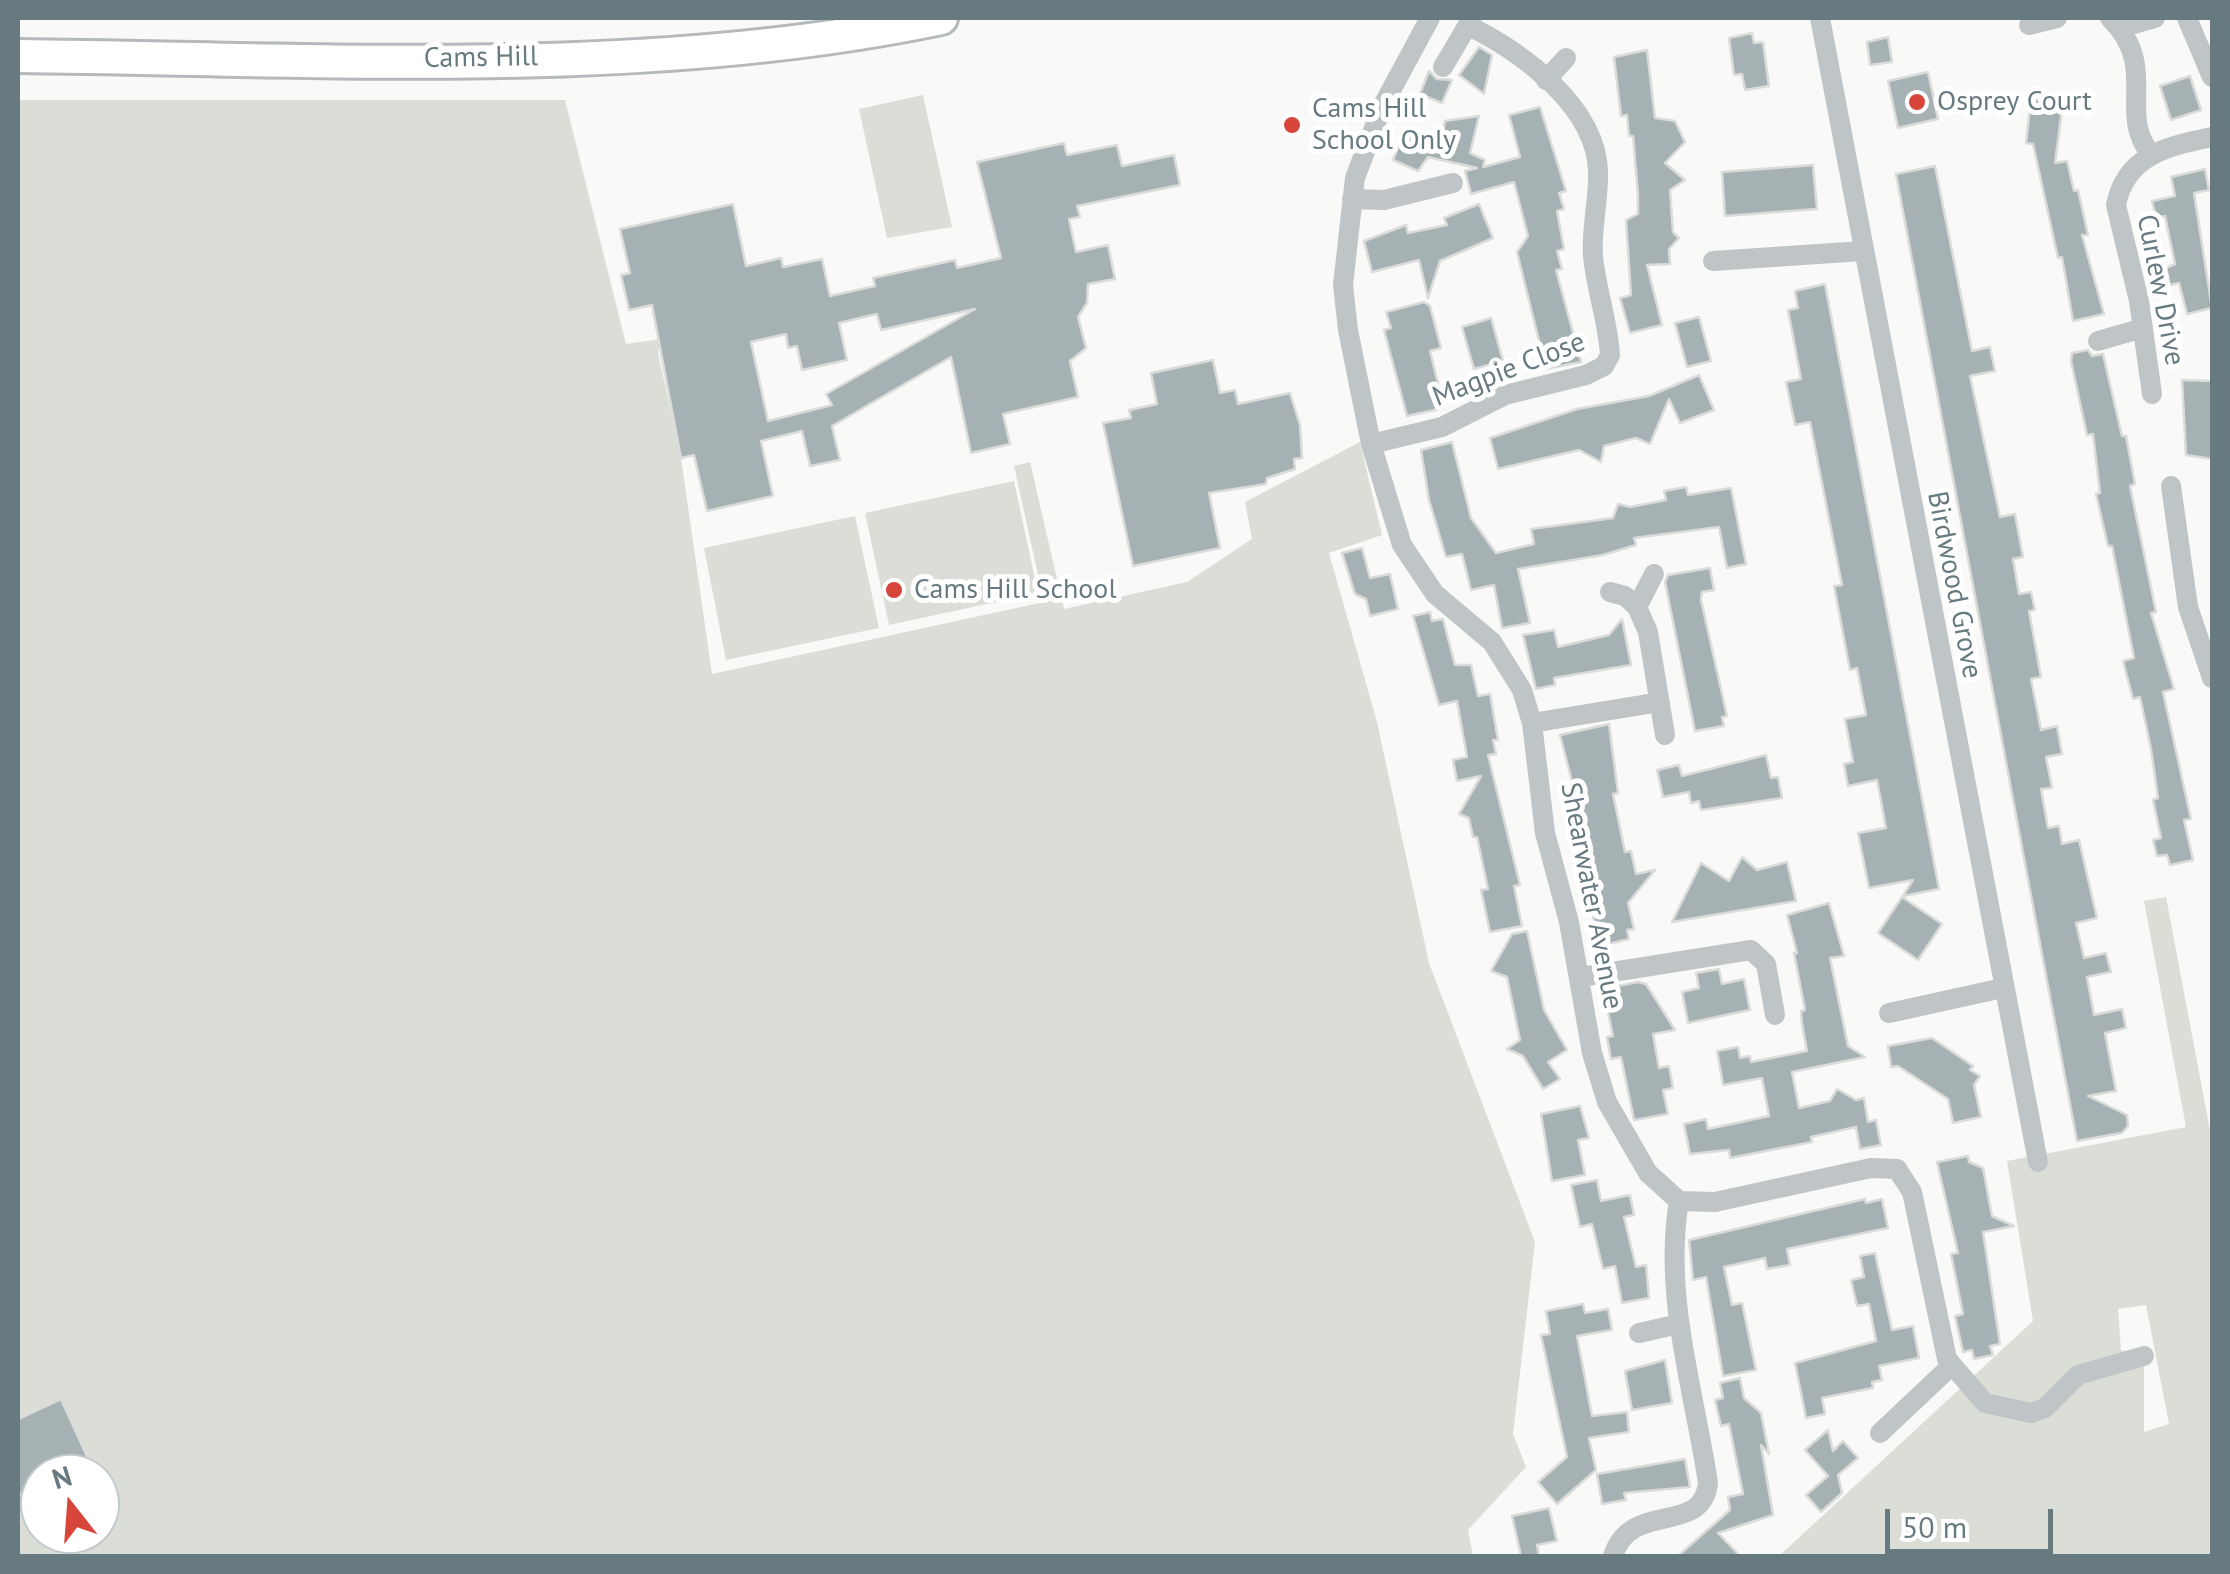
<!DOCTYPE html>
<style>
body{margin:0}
#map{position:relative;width:2230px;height:1574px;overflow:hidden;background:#f9f9f8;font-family:"PT Sans",sans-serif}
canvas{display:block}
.frame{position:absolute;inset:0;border:20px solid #667a80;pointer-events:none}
.north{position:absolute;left:20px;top:1454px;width:100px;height:100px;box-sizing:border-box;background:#fff;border:2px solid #c2cacc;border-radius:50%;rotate:343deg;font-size:28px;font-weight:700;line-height:40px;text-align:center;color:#667a80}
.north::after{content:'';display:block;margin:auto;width:35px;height:45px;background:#d7453b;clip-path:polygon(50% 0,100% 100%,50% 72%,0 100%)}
.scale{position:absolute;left:1885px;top:1509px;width:168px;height:45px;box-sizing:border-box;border:5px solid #667a80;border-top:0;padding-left:12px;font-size:30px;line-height:35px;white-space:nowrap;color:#667a80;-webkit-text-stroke:8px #fff;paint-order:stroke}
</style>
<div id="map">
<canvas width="2230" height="1574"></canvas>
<div class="frame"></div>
<div class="north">N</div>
<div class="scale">50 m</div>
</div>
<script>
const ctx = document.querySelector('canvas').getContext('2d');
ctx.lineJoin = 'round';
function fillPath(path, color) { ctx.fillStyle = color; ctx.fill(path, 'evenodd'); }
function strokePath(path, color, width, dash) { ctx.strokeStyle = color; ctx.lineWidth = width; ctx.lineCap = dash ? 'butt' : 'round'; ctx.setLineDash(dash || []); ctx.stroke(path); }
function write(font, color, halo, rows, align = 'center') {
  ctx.font = font + ' "PT Sans",sans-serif'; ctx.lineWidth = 10; ctx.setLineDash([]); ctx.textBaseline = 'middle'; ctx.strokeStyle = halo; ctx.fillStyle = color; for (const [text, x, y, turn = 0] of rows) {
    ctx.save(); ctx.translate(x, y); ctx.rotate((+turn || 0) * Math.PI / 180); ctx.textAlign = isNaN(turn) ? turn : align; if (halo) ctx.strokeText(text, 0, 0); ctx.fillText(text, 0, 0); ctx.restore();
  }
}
const green = new Path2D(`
 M923,95L952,227L887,238L859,109Z
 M18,100H565L626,344L661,339L658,353L681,458L712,674L1044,602L1014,466L1030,462L1064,609L1187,582L1252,539L1245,502L1360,442L1382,535L1329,553L1377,722L1429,963L1535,1242L1513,1434L1526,1467L1468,1530L1473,1556H18ZM40,1474H100V1534H40Z
 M1014,481L1038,593L889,625L865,513Z
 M855,516L879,628L726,660L704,548Z
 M2166,897L2212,1141V1556H1779L2033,1321L2007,1161L2186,1127L2144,901ZM2146,1305L2169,1424L2144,1432V1356L2121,1350L2118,1309Z`);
const building = new Path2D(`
 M1752,33L1754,43L1763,42L1769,86L1745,90L1742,74L1734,75L1729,38Z
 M1888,37L1892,62L1870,65L1867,42Z
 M1479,47L1492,55L1484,94L1459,75Z
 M1647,50L1655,118L1675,121L1685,142L1665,163L1685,180L1670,190L1673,232L1679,238L1669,249L1670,264L1647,265L1662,325L1630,333L1620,298L1631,295L1626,220L1638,214V195L1633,136H1629L1627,115L1621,116L1614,57Z
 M1429,71L1437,79L1452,80L1442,103L1420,94Z
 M1928,72L1938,119L1898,128L1888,81Z
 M2190,76L2201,110L2171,120L2160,86Z
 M2031,99L2063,102L2055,163L2067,161L2074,191L2078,190L2088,235H2082L2104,314L2073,321L2062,257L2058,258L2033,144L2026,143Z
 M1540,107L1566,191L1559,193L1564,209L1557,211L1564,249L1557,251L1562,269L1556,270L1581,362L1546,369L1517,252L1528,236L1514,182L1471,194L1465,171L1477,168L1428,157L1418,171L1393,160L1406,127L1441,141L1445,121L1479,116L1470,153L1485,160L1483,167L1520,157L1509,115Z
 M1064,143L1067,155L1117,145L1122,166L1174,155L1180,185L1077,206L1080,217L1069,219L1076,252L1108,245L1115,279L1088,284L1087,303L1078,317L1086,348L1070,361L1078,397L1003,414L1010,444L971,453L951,357L832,426L840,460L810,466L802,431L761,441L773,496L707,511L694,455L681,458L652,305L629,310L621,275L630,273L620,229L733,204L746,266L781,258L783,267L822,259L830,296L875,286L873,278L955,260L957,268L1001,258L977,162ZM975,309L826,394L832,405L768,421L751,342L786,334L788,348L797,346L802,370L847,360L839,323L877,314L881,330Z
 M1813,165L1817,209L1725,216L1722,172Z
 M1935,166L1972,351L1990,347L1995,371L1970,376L2000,517L2015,514L2023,557L2013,559L2019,594L2031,592L2035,610L2029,611L2041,677L2031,679L2041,730L2057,726L2062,754L2046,757L2052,788L2041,789L2048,828L2059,826L2062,844L2079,840L2097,918L2076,923L2084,958L2106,953L2111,972L2087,977L2094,1015L2122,1009L2126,1028L2105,1033L2116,1091L2088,1096L2127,1115L2128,1126L2122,1133L2077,1141L1896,174Z
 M2205,169L2209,190L2194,193L2212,308L2187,314L2179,283L2170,285L2166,268L2175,264L2165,216L2156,218L2152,201L2175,196L2171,177Z
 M1479,204L1493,238L1440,261L1428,298L1419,260L1372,272L1364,241L1406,225L1408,233L1447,225L1444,218Z
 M1825,284L1939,889L1903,896L1913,880L1869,888L1858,833L1886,828L1877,780L1848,786L1844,764L1853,762L1845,719L1866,715L1857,668L1850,670L1834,586L1842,585L1810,422L1795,425L1786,382L1801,379L1788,310L1798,308L1795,291Z
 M1424,302L1430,306L1441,348L1430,351L1444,408L1407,416L1384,330L1391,328L1386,312Z
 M1699,317L1711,361L1687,367L1675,323Z
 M1491,318L1503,361L1474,369L1462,327Z
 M2088,350L2092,356L2103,354L2122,436H2126L2135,484L2130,486L2156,612L2151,613L2174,689L2163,692L2191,819L2184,820L2193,860L2170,865L2167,855L2157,856L2153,840L2161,838L2153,800L2158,798L2151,749L2140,697L2133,699L2123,661L2134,658L2112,546H2108L2096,494L2100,493L2093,434L2087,435L2071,361L2072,353Z
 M1213,360L1220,393L1235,390L1238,404L1290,393L1300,425L1302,458L1294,459L1295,469L1267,478L1266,484L1209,493L1220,548L1133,566L1103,423L1131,418L1129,410L1157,404L1151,373Z
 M1699,375L1714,410L1680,423L1669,399L1650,444L1636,438L1604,446L1601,462L1579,450L1498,469L1490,438L1577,409L1649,396Z
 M2182,380L2212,381V459L2186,455Z
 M1452,442L1471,518L1496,553L1534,544L1531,529L1613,518L1618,504L1630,507L1666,500L1664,491L1686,487L1688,495L1731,488L1746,564L1727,568L1719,527L1634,538L1636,545L1603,555L1518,569L1530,623L1502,628L1494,585L1471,590L1462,554L1446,557L1429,500L1421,450Z
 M1362,548L1370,578L1390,574L1398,609L1370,616L1366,599L1355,594L1342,553Z
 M1710,568L1714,590L1702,592L1701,600L1727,716L1722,717L1724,726L1695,731L1665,582L1668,575Z
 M1430,612L1432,621L1443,619L1455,665H1471L1478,696L1490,694L1498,740H1493L1496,754L1488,755L1520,885L1514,886L1522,926L1490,932L1481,890L1488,889L1477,837H1473L1469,818L1459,814L1481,776L1457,781L1453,760L1467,757L1457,701L1439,705L1413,616Z
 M1622,619L1631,665L1554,678L1555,685L1536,689L1523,635L1554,630L1558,647L1609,635Z
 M1609,724L1618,793L1613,794L1625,852L1631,851L1636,874L1655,870L1628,903L1634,929L1627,930L1629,939L1600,946L1587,892L1585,867L1588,866L1578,805L1560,735Z
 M1766,755L1771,778L1778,777L1782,798L1701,810L1699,801L1691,803L1689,792L1663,797L1657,770L1679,765L1682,776Z
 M1742,857L1757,870L1787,862L1796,901L1672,922L1701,863L1729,881Z
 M1902,897L1942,924L1918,960L1878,933Z
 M1829,903L1844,956L1830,958L1848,1046L1865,1057L1792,1072L1799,1108L1830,1101L1837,1089L1856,1100L1864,1098L1868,1122L1876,1120L1881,1145L1860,1149L1856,1127L1811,1137L1812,1142L1730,1158L1729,1150L1690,1154L1684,1124L1706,1119L1708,1129L1769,1116L1762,1078L1723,1085L1717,1051L1738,1047L1740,1058L1750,1056L1751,1062L1807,1051L1802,1024L1801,1011L1805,1010L1794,953H1797L1787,915Z
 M1527,931L1544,1010L1567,1050L1548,1062L1560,1079L1543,1089L1523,1056L1507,1049L1520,1040L1507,977L1491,971L1512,934Z
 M1719,969L1722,984L1744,979L1750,1010L1688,1023L1682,992L1699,988L1696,973Z
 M1638,982L1646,984L1675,1030L1653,1034L1659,1068L1669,1066L1673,1088L1663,1090L1668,1114L1634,1120L1621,1057L1611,1059L1607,1037L1613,1036L1603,989Z
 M1932,1038L1973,1066L1970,1070L1980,1076L1974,1085L1981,1117L1953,1123L1948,1099L1898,1066L1891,1067L1888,1046Z
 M1580,1106L1589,1138L1578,1140L1585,1175L1552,1181L1541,1114Z
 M1968,1156L1969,1162L1983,1168L1992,1216L2014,1226L1983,1232L2000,1344L1990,1346L1993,1355L1974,1359L1972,1350L1963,1352L1955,1316L1963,1314L1951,1254L1958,1253L1937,1162Z
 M1597,1180L1601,1201L1630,1195L1634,1215L1624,1217L1636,1267L1646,1265L1649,1298L1622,1303L1615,1266L1603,1269L1592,1224L1580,1227L1571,1185Z
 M1865,1199L1866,1203L1882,1199L1888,1228L1787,1249L1790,1265L1767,1269L1765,1258L1724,1267L1732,1305L1742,1303L1756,1370L1723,1376L1706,1277L1693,1280L1689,1240Z
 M1875,1253L1892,1330L1913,1326L1919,1358L1879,1366L1882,1380L1872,1382L1873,1388L1822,1398L1825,1414L1806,1418L1795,1363L1876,1341L1869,1304L1857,1306L1851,1280L1864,1277L1860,1256Z
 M1583,1304L1585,1313L1608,1309L1612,1330L1577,1336L1592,1416L1627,1412L1629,1432L1589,1438L1596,1470L1557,1504L1538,1482L1567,1457L1541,1335L1550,1334L1546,1311Z
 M1665,1360L1672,1403L1632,1410L1625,1371Z
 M1740,1378L1744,1398L1761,1413L1769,1454L1761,1445L1773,1515L1718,1533L1740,1556H1678L1730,1510L1728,1497L1743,1494L1729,1424L1721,1426L1715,1400L1723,1398L1720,1383Z
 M61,1399L95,1474H40V1485L18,1495V1419Z
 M1828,1430L1833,1451L1843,1441L1858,1458L1838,1475L1842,1493L1821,1512L1806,1495L1828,1476L1805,1450Z
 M1685,1459L1690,1487L1624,1493L1626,1500L1602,1504L1597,1474Z
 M1549,1508L1557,1541L1537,1545L1539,1556H1521L1512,1516Z`);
const street = new Path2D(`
 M1430,18L1382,107L1355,178L1343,285L1348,330L1371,444L1402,545L1435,594L1492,642L1522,690L1532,723L1545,833L1569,922L1592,1053L1607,1102L1648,1173L1679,1201L1715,1202L1871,1168L1897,1169L1912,1192L1947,1359L1985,1403L2031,1413L2045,1408L2078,1375L2144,1356
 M1820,18L2038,1162
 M2110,18C2160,68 2117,111 2150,153
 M2187,18L2212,77
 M2029,25L2057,18
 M2120,28L2155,18
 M1443,67L1472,18
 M1546,80L1566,58
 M1352,199L1384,200L1453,183
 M1713,261L1863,251
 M2098,341L2143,328
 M2152,394L2139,301L2116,205C2126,154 2170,146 2212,137
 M1371,444L1442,427L1505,395L1586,375L1604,366L1610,355C1608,321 1596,289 1593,256C1591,228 1599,200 1598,171C1596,107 1523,53 1471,27
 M2171,486L2188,607L2212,678
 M1610,592L1625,596L1637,607L1654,574
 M1637,607L1648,632L1665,735
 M1532,723L1660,702
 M1581,977L1751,950L1766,964L1775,1015
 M1889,1013L2003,988
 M1639,1333L1679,1324
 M1880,1433L1950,1367
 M1613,1556C1631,1499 1702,1537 1708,1483C1694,1389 1663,1296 1679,1201`);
const primary = new Path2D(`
 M18,56C320,59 645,80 941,18`);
const markers = [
 [1917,102,10,"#d7453b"],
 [1292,125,10,"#d7453b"],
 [894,590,10,"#d7453b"]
];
const streetNames = [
 ["Cams Hill",481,58,-1],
 ["Curlew Drive",2160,290,79],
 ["Magpie Close",1509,370,-21],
 ["Birdwood Grove",1954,585,79],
 ["Shearwater Avenue",1591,896,79]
];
const poiNames = [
 ["Osprey Court",1937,102],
 ["Cams Hill",1312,109],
 ["School Only",1312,141],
 ["Cams Hill School",914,590]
];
fillPath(green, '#dbded7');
fillPath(building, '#a6b1b4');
strokePath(building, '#dbdbda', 2.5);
strokePath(primary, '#b3b9bc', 38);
strokePath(street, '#bfc5c7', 20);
strokePath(primary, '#fff', 32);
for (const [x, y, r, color] of markers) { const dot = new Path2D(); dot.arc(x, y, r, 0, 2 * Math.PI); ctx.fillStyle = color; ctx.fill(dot); strokePath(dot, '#fff', 4); }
write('28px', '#667a80', '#fff', streetNames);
write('28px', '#667a80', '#fff', poiNames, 'left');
</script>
